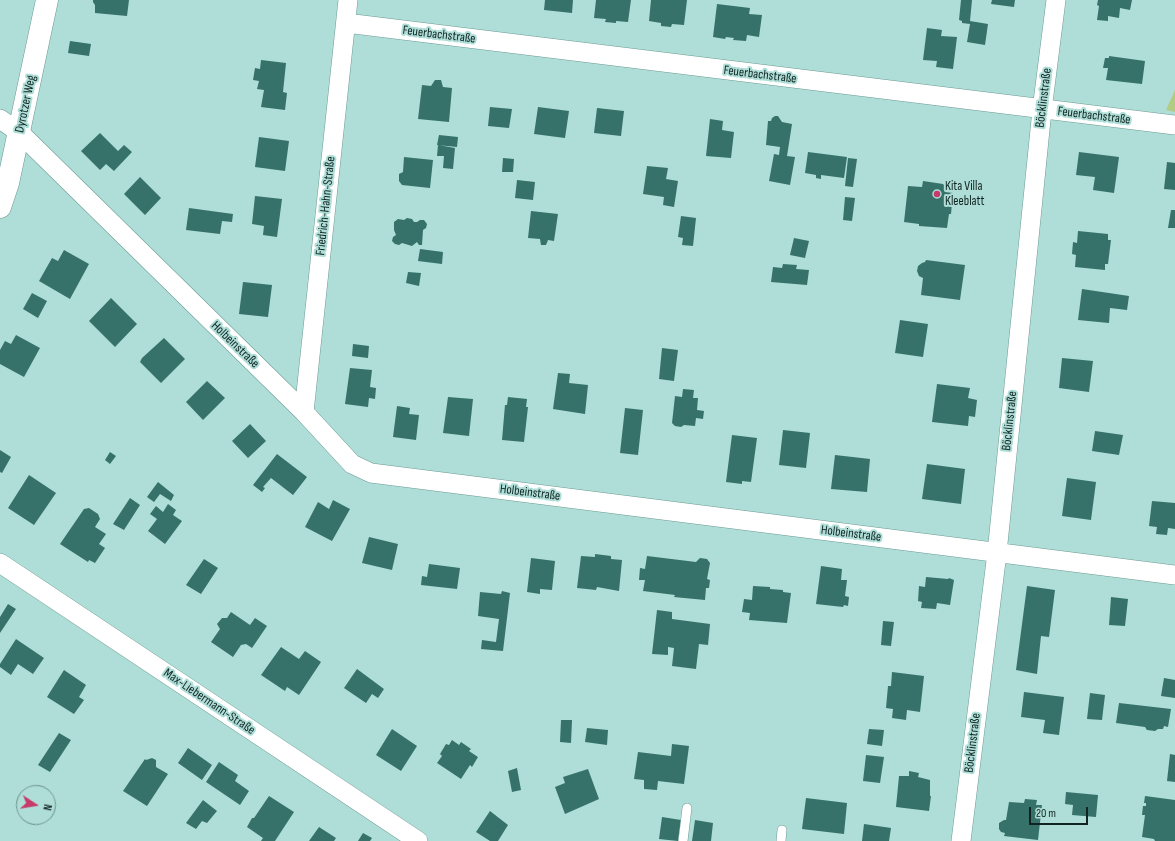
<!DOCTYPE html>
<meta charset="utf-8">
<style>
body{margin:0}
#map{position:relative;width:1175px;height:841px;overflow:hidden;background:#aeded7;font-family:"Sofia Sans Condensed",sans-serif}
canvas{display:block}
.north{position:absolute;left:16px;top:785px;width:40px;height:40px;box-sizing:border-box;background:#aeded7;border:1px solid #6f948f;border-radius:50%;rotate:102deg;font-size:11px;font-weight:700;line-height:16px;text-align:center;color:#112422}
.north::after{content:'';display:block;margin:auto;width:14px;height:18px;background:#c73a69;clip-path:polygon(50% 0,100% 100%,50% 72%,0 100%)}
.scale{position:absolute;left:1029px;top:807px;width:59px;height:18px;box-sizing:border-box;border:2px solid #112422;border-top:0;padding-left:5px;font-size:12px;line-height:14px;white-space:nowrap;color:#112422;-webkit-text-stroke:3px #aeded7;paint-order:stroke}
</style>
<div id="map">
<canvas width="1175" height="841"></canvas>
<div class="north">N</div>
<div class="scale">20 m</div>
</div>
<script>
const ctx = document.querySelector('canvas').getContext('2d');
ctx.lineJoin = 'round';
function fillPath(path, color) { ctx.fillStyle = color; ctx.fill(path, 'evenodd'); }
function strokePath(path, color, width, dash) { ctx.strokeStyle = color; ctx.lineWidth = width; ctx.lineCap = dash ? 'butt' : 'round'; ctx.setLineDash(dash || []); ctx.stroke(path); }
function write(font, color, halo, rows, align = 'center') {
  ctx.font = font + ' "Sofia Sans Condensed",sans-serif'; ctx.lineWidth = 4; ctx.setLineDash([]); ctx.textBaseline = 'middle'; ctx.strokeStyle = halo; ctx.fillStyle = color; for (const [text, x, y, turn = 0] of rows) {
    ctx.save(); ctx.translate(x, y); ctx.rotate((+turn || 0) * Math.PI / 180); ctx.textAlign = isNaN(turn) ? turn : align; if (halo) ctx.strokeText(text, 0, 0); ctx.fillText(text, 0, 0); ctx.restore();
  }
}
const green = new Path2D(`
 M1175,90V112L1166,110Z`);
const building = new Path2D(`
 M93,0H129L127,16L95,13V5L93,2Z
 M545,0H573L572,13L544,10Z
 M596,0H631L628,22L616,21V23L605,22L606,19L594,18Z
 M651,0H687L684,25L672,24L671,27L661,26V23L649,21Z
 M961,0H972L970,21L988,24L985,45L967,42L970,24L962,23V21L959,20Z
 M992,0H1015L1014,7L991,4Z
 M1098,0H1132L1130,10L1120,8L1119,18L1108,16V21L1097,20L1099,6L1097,5Z
 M717,4L750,8L749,14L762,15L759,37L747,35L746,41L733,40L734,38L726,37L725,39L713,37Z
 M927,28L942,30L941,36L957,37L953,69L936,67L937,61L923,60Z
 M70,41L91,44L89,56L68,53Z
 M1109,56L1145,61L1142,84L1106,80L1108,68H1103L1105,58H1109Z
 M261,60L286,63L283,92L287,93L285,110L261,107L264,90L257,89L259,81L253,80L255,68L260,69Z
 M435,80H441L443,87L452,88L449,122L418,119L422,85L431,86Z
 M490,107L512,109L509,128L488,126Z
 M538,107L569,111L565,138L534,134Z
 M597,108L624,111L621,136L594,133Z
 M775,116H778L782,122L792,124L787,156L795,157L790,185L769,181L774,154L779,155L780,147L766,145L768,121H771L772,118Z
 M710,119L723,121L722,130L734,132L731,158L706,156Z
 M100,133L118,151L124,145L132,152L114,171L106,164L100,170L81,151Z
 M439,135L458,137L457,147L437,145Z
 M259,137L289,141L285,171L255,167Z
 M438,145L455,148L453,169L443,168L444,156H437Z
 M808,152L847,157L844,178L821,175V179L816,178V175L805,173Z
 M1079,152L1119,157L1114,193L1093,190L1095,177L1076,175Z
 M404,157L433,160L430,188L402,185L399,181V174L403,172Z
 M503,158L514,159L513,172H502Z
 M848,158L857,159L853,187L845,186Z
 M1167,162L1175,163V190L1164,189Z
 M647,166L668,168L666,179L678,181L674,207L663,205L664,197L643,194Z
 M140,177L161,198L145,215L124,194Z
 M517,180L535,182L533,200L515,198Z
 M923,181L943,184L946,187L945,192L953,193L951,214H949L947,228L919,226V224L904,222L908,186L922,187Z
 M255,196L282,199L277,237L263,235L264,226L252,224Z
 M845,197L855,198L852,221L843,220Z
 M189,208L233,214L232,222L222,221L220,234L186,230Z
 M1171,210H1175V228H1168Z
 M531,211L558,214L554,241L548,240L546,245H541L540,239L528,238Z
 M681,216L696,218L693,246L682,245L683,238L678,237Z
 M407,218L412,219L414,222H417L420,220H424L427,224L426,228L423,230L422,245H419L417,242L412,246L402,243L399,245L395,244L392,241L393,237L396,235L394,230V222L398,219L404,220Z
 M1078,231L1108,234V240H1111L1108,264H1105V270L1075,267L1076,255L1072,254L1073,242L1077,243Z
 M794,238L809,241L805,258L790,255Z
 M420,249L443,252L442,264L418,261Z
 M64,250L89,264L70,299L39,281L52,258L58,261Z
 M926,260L965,265L960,300L921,295L923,278L919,276L917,271L918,266L922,263L925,262Z
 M783,264L797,265L796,269L809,270L807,285L771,282L773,267L782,268Z
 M408,272L421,273L419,286L406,283Z
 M243,282L272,285L268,317L239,314Z
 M1082,289L1129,296L1127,310L1110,308L1109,323L1078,320Z
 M32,293L47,301L38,318L23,309Z
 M111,298L137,324L115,347L89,321Z
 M900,320L928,324L923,357L895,353Z
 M16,335L40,348L24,377L0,364V350L5,341L11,344Z
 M164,338L185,359L161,383L140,362L142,358Z
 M353,344L369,346L368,358L352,356Z
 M662,348L678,350L674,381L659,379Z
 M1062,358L1093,361L1089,392L1059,388Z
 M350,368L372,370L370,387L376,388L375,399L369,398L368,407L345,404Z
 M558,373L570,374L569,383L588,385L585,414L553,409Z
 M207,381L225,398L203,420L186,402Z
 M937,384L970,388L968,398L977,400L975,417L969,416L968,426L932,422Z
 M683,389L694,390L693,398H698L697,410L704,411L703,419L696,418L695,426L684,425L681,427L675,426L672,423L675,396L682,397Z
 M448,397L473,399L469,436L443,433Z
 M508,397L527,399L526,407H528L524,442L502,440L505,405H507Z
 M397,406L410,408L409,414L419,415L416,440L393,437Z
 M625,408L643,410L638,455L620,453Z
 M250,424L266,441L248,458L232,441Z
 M783,430L810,433L806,468L779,465Z
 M1095,431L1123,435L1119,455L1092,451Z
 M732,435L757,438L751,482L742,481V484L726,482Z
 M0,450L11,457L2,473L0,472Z
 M110,452L116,456L110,464L105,460Z
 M277,454L307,477L293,495L271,478L263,487L265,488L262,492L253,485Z
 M835,455L870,459L867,492L831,489Z
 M927,464L965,469L961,504L922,499Z
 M29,475L56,493L34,525L8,508Z
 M1067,478L1096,482L1091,520L1062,516Z
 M158,482L174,495L171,501L160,494L154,502L147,497Z
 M130,498L140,505L124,530L113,524Z
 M333,500L350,509L332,541L305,527L318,502L329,509Z
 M1152,501L1175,503V529L1168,528L1167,535L1156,534L1157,527L1149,526Z
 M168,504L176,510L173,515L182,521L165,544L148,531L157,519L150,514L156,506L163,512Z
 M89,508L98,514L100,519L95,527L106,534L99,544L105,548L95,563L89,560L88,562L60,544L84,509Z
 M369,537L398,544L392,570L362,563Z
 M595,554L611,556V559L622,560L619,591L597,587L596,590L577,588L581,556L595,557Z
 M647,556L696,562L700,558L707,559L710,563L707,579L710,580L709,588H706L705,600L674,597L675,595L643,591L645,580H639L640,568L645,569Z
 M531,558L555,561L552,590L540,589V594L527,592Z
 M204,559L218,568L201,594L186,585Z
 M429,564L460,568L457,589L421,585L422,576L427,577Z
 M821,566L842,569L841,580H847L845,596L849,597L848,606L844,605L843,607L816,604Z
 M926,577L948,579L949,578L954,580L950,605L937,603L936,609L921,608L922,602L918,601L919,586L925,587Z
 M753,586L770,587V589L783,590V592L791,593L787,623L749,620L750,613L742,612L744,599L752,600Z
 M1027,586L1055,590L1049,637L1041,636L1037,674L1016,670Z
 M502,591L510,593L503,651L481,649L482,640L496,642L499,619L478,616L480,592L501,594Z
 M1111,597L1128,599L1125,626L1109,625Z
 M8,604L16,609L0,633V617Z
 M657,610L672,612V619L710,624L708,645L699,644L696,669L672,666L674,648L668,647V655L652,654Z
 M231,612L250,625L255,618L267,626L252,648L246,644L241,645L233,657L211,642L220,629L217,624L222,618H227Z
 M883,621L894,622L891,646L881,645Z
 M16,639L44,658L33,674L18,664L11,675L0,667V664Z
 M281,647L299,659L305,651L321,662L299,695L287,687L285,691L261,675Z
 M357,669L384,689L378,698L372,694L366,703L344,688Z
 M64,670L86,685L79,697L84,700L74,714L47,697Z
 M892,672L924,676L920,712L907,710L906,720L892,718L893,709L886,708L888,686H891Z
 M1164,678L1175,680V698L1161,696Z
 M1024,692L1064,697L1059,735L1043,733L1045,720L1021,717Z
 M1090,693L1105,695L1102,720L1087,719Z
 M1119,703L1171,709L1168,727L1164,726L1163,729H1158L1155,731L1147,730L1145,727L1116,723Z
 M561,720H572L571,743L560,742Z
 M587,728L608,730L607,745L585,742Z
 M392,729L417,746L401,771L376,755Z
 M869,729L884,730L882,746L867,744Z
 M59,733L71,740L50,772L38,765Z
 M452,740L459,745L461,742L471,749L469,751L478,757L472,767L470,765L461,779L437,763L442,756L440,754L446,744L449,745Z
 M672,744L689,746L684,784L658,781L657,790L644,789V780L634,779L638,752L671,756Z
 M188,748L212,765L202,780L178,763Z
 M1170,754L1175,755V782L1167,781Z
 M866,755L884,757L880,783L863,781Z
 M152,758L156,760V767L168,774L147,806L123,791L145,759L146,760Z
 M219,762L238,775L235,781L249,791L240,805L206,782Z
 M517,768L521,790L512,792L508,771Z
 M588,769L599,799L565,814L555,787L565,783L563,777Z
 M909,771L919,773L918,777L930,780V796H931L929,811L896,807L899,776H909Z
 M1066,792L1098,795L1096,817L1072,815L1073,805L1065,804Z
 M269,796L294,812L275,841H261L263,838L247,827L252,818H254Z
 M1145,796L1175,800V841H1155L1154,839L1142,837L1145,815H1142L1143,806H1146V803H1144Z
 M806,798L847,803L844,834L802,829Z
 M1025,799L1037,800L1036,805H1042L1038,840L1004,836L1005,833L1001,832L999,829V823L1004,820H1006L1009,802L1024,803Z
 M203,800L217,811L207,823L202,821L196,829L186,823Z
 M490,811L508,825L498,841H490L476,832Z
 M662,817L681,820L678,841L659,839Z
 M695,820L713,823L711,841H692Z
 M864,824L891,828L889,841H862Z
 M319,827L336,838L334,841H309Z
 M363,833L372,838L370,841H358Z`);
const lane = new Path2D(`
 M683,841L687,808
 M781,841L782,830`);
const street = new Path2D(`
 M346,23L1175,125
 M0,119L20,133L304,412L352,464L371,473L1175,575
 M304,412L348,0
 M0,563L418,841
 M961,841L997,553L1042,110L1056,0`);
const secondary = new Path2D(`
 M0,207L8,183L47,0`);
const markers = [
 [937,194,4,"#c73a69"]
];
const streetNames = [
 ["Feuerbachstraße",439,35,7],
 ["Feuerbachstraße",760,75,7],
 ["Böcklinstraße",1044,98,-83],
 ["Dyrotzer Weg",26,104,-78],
 ["Feuerbachstraße",1094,116,7],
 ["Friedrich-Hahn-Straße",326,206,-84],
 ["Holbeinstraße",235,345,44],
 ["Böcklinstraße",1010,421,-84],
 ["Holbeinstraße",530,493,7],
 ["Holbeinstraße",851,534,7],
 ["Max-Liebermann-Straße",209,702,34],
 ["Böcklinstraße",973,743,-83]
];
const poiNames = [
 ["Kita Villa",945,187],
 ["Kleeblatt",945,202]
];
fillPath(green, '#b2cc83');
fillPath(building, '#36716a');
strokePath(lane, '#6c9a94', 10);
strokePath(street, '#6c9a94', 20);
strokePath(secondary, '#6c9a94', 23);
strokePath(lane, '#fff', 9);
strokePath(street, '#fff', 19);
strokePath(secondary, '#fff', 22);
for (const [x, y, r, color] of markers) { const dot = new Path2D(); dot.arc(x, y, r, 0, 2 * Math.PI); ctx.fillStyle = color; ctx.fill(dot); strokePath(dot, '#aeded7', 1.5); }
write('13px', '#112422', '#aeded7', streetNames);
write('13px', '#112422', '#aeded7', poiNames, 'left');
</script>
